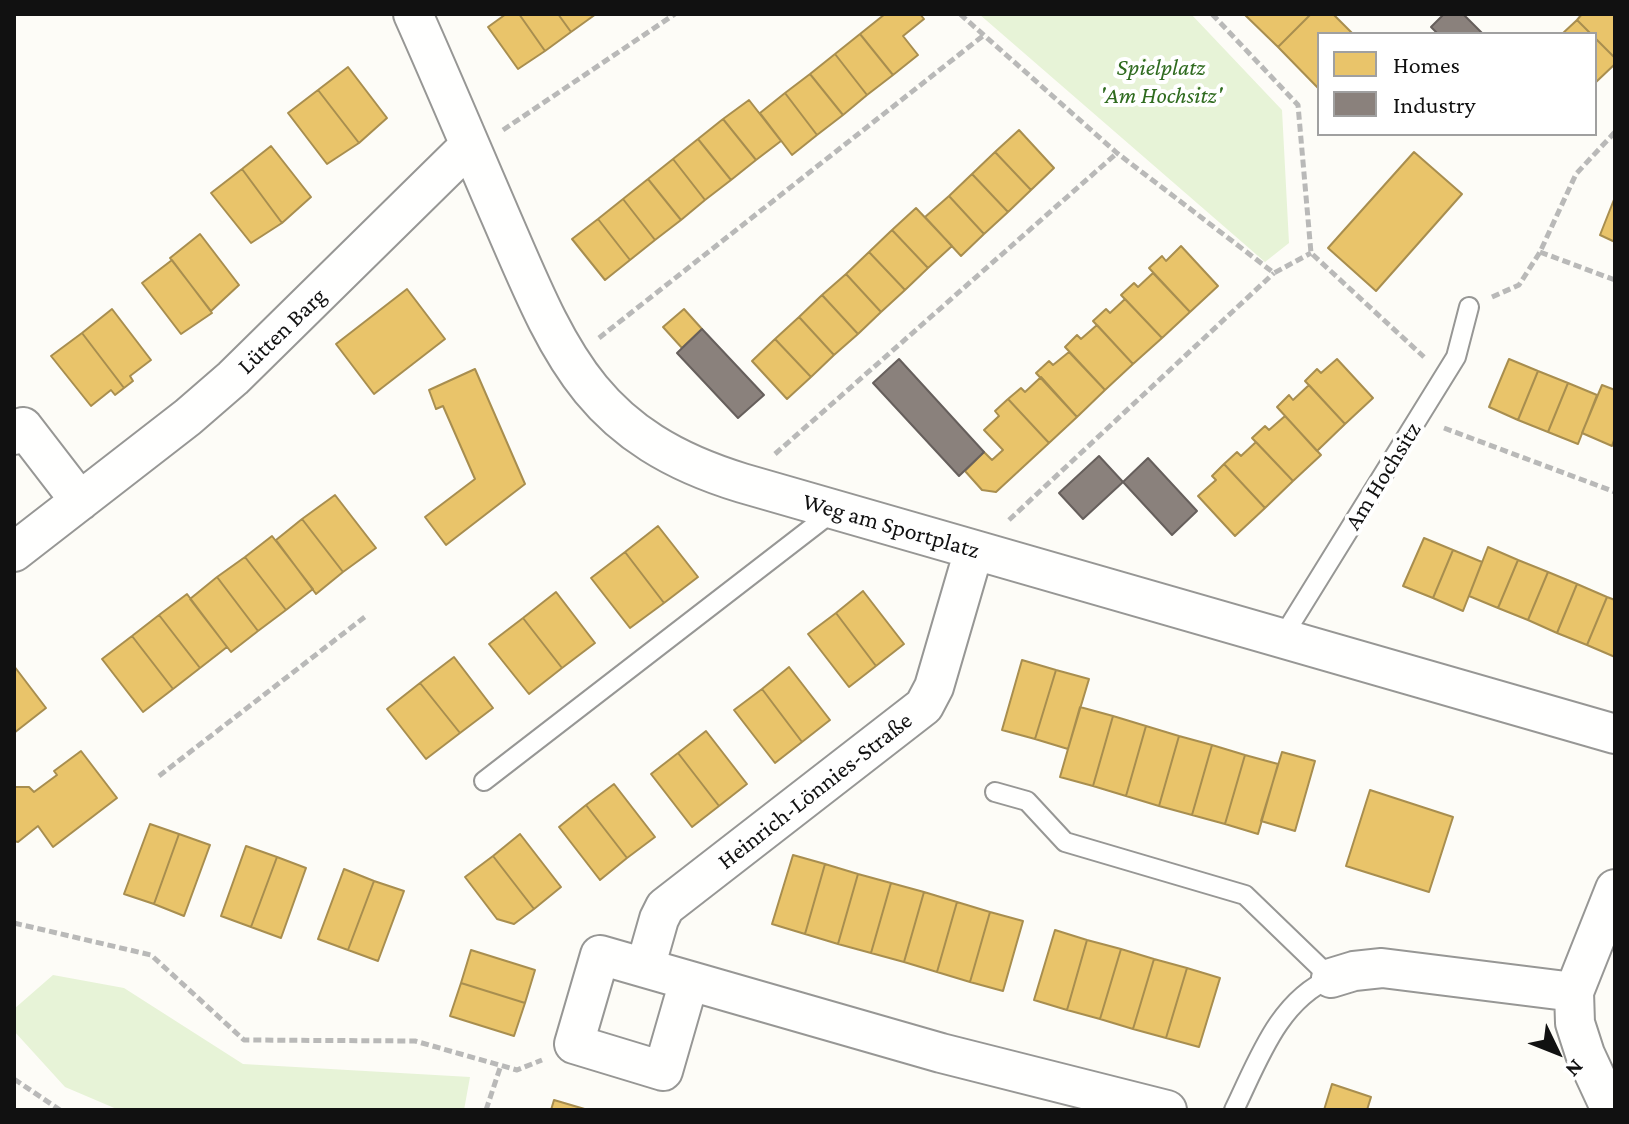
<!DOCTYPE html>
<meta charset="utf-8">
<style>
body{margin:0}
#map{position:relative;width:1629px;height:1124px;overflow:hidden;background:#fdfcf7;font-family:"Crimson Pro",serif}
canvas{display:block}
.frame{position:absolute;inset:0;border:16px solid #111;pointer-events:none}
.legend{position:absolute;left:1317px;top:32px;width:280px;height:104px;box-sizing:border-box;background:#fff;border:2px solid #a0a0a0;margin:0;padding:10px 14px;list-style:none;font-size:24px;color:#111}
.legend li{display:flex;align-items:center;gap:16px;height:40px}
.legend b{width:40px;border:2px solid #a0a0a0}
.north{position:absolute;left:1517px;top:1012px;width:80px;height:80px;-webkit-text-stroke:6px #fff;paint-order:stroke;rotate:133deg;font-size:22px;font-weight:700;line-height:32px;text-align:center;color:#111}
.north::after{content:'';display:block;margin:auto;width:28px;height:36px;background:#111;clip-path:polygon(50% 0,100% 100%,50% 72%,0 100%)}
</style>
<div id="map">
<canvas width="1629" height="1124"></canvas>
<div class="frame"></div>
<ul class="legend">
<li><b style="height:22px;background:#e9c46a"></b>Homes</li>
<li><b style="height:22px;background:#8a817c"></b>Industry</li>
</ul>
<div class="north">N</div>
</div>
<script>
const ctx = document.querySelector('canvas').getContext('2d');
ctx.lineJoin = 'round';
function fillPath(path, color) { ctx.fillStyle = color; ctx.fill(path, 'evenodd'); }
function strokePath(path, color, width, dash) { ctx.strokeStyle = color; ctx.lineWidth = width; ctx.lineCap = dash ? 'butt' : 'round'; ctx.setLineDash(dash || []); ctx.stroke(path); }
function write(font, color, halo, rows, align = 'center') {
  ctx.font = font + ' "Crimson Pro",serif'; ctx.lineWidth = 8; ctx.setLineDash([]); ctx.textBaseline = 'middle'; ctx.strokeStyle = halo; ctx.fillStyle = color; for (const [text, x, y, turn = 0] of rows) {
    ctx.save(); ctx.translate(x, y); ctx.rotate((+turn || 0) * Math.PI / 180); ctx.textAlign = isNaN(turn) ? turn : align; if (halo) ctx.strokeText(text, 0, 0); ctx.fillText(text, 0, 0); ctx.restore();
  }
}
const green = new Path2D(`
 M979,14H1191L1282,110L1289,243L1265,262Z
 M53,975L124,988L243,1064L470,1077L464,1110H119L65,1087L14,1031V1009Z`);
const homes = new Path2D(`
 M506,14H519L545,51L518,69L488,27Z
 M519,14H558L571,32L545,51Z
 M558,14H596L571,32Z
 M885,14H920L924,19L903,36L918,55L893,75L860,34Z
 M1244,14H1311L1278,47Z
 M1311,14H1333L1353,34H1319V89L1278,47Z
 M1582,14H1615V58L1595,38V34H1591L1577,20Z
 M1577,20L1591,34H1562Z
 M860,34L893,75L867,95L835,54Z
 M1595,38L1615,58V64L1595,83Z
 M835,54L867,95L843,115L810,74Z
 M348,67L387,118L359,143L318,90Z
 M810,74L843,115L817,135L785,93Z
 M318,90L359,143L327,164L288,113Z
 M785,93L817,135L792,155L760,113Z
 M749,100L781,141L756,160L723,119Z
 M723,119L756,160L731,180L698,139Z
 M1019,130L1054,168L1031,190L995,152Z
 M698,139L731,180L705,200L673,159Z
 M271,146L311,197L282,223L242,169Z
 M995,152L1031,190L1008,212L972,174Z
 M1414,152L1462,194L1376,291L1328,248Z
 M673,159L705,200L681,220L648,179Z
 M242,169L282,223L251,243L211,193Z
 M972,174L1008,212L984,234L949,196Z
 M648,179L681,220L655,240L623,199Z
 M949,196L984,234L961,256L925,217Z
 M1615,197V242L1600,235Z
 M623,199L655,240L630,260L598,219Z
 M916,208L952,246L928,268L892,230Z
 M598,219L630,260L605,280L572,239Z
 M892,230L928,268L905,290L869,252Z
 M200,234L239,285L211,311L170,258Z
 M1181,246L1218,286L1190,312L1149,268L1162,256L1166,261Z
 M869,252L905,290L881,312L846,274Z
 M172,260L212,313L181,334L142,283Z
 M1153,273L1190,312L1162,338L1121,295L1134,283L1138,287Z
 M846,274L881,312L858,334L822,295Z
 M407,289L445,339L374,394L336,344Z
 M822,295L858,334L834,355L799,317Z
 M1125,299L1162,338L1133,364L1093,321L1106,309L1110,313Z
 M112,309L151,360L130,376L133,381L124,388L82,333Z
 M684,309L702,329L682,348L663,327Z
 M799,317L834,355L811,377L775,339Z
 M1097,325L1133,364L1105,390L1065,347L1077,335L1081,339Z
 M82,333L124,388L115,395L111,390L91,406L51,356Z
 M775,339L811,377L787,399L752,361Z
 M1069,352L1105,390L1077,417L1036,373L1049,361L1053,365Z
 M1337,359L1373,398L1345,424L1305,381L1317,369L1321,373Z
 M1509,359L1538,371L1518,420L1489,407Z
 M475,369L525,484L446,545L425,517L475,479L443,406L436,409L429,390Z
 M1538,371L1568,383L1548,432L1518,420Z
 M1041,377L1077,417L1049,443L1008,399L1021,388L1025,392Z
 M1568,383L1597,395L1578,444L1548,432Z
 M1309,385L1345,424L1317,451L1277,407L1289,395L1293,400Z
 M1602,385L1615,390V437L1612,446L1582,433Z
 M1008,399L1049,443L996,492L982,490L965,471L984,452L992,460L1003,450L984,430L999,416L995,411Z
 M1285,416L1321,455L1293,481L1252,438L1265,426L1269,430Z
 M1256,442L1293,481L1265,508L1224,464L1237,452L1241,456Z
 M1224,464L1265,508L1235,536L1198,496L1216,480L1212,476Z
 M335,495L376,548L343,572L302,519Z
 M302,519L343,572L316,594L276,540Z
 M658,526L698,577L664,603L625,552Z
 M272,536L313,589L286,610L245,557Z
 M1424,538L1453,550L1433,598L1403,586Z
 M1488,547L1518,560L1498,608L1469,596Z
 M1453,550L1482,562L1463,611L1433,598Z
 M625,552L664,603L630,628L591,578Z
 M245,557L286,610L258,631L217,577Z
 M1518,560L1548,572L1528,620L1498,608Z
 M1548,572L1577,584L1557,633L1528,620Z
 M217,577L258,631L231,652L190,599Z
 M1577,584L1607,597L1587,645L1557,633Z
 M863,591L904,644L876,666L836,613Z
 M556,592L595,643L562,668L523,618Z
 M187,594L227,647L200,668L159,615Z
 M1607,597L1615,600V657L1587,645Z
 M836,613L876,666L849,687L808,634Z
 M159,615L200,668L173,689L132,636Z
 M523,618L562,668L529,694L489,644Z
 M132,636L173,689L143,712L102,659Z
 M454,657L493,708L460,733L420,683Z
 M1022,660L1056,670L1035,739L1002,730Z
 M14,666L46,708L14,733Z
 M789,667L830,720L802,742L762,689Z
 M1056,670L1089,679L1068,749L1035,739Z
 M420,683L460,733L426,759L387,709Z
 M762,689L802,742L775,763L734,710Z
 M1080,707L1113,716L1093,786L1060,777Z
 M1113,716L1146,726L1126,796L1093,786Z
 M1146,726L1179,736L1159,806L1126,796Z
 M706,731L747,784L719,806L678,753Z
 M1179,736L1212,745L1192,815L1159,806Z
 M1212,745L1245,755L1225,824L1192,815Z
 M81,751L117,798L53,847L38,826L18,842L14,841V787H29L34,792L57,775L54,771Z
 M1282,752L1315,761L1295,831L1261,821Z
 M678,753L719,806L692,827L651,774Z
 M1245,755L1278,764L1258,834L1225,824Z
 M614,784L655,837L627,858L586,805Z
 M1370,790L1453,817L1429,892L1346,866Z
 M586,805L627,858L600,880L559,827Z
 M150,824L179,834L154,904L124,894Z
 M179,834L210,845L184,916L154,904Z
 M520,834L561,887L534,909L493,856Z
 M246,846L277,857L251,927L221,916Z
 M793,855L825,864L805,934L772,924Z
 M493,856L534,909L514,924L497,919L465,877Z
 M277,857L306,868L281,938L251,927Z
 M825,864L858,874L838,944L805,934Z
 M344,869L374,881L348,950L318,939Z
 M858,874L891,883L871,953L838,944Z
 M374,881L404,891L378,961L348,950Z
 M891,883L924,892L904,962L871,953Z
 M924,892L957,902L937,972L904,962Z
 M957,902L990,912L970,982L937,972Z
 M990,912L1023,921L1003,991L970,982Z
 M1055,930L1087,940L1067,1010L1034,1000Z
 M1087,940L1121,949L1100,1019L1067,1010Z
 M1121,949L1154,959L1133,1029L1100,1019Z
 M471,950L535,970L525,1003L461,983Z
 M1154,959L1187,968L1166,1038L1133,1029Z
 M1187,968L1220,978L1199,1047L1166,1038Z
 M461,983L525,1003L514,1036L450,1016Z
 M1332,1084L1371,1097L1367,1110H1324Z
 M554,1100L588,1110H551Z`);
const industry = new Path2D(`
 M1444,14H1463L1483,34H1438L1431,27Z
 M702,329L764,395L738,418L677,353Z
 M899,359L984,452L959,476L873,383Z
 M1099,456L1123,482L1083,519L1059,493Z
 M1148,458L1197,511L1172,535L1123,482Z`);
const path = new Path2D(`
 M960,14L1117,153L1274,273L1311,253
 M1212,14L1298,105L1311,253L1424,357
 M503,130L675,14
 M1540,252L1615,280
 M1492,297L1519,285L1540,252L1576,174L1615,132
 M599,338L984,35
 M1444,428L1615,492
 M775,454L1117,153
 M1009,520L1274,273
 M159,776L366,616
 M14,923L151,955L244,1040L415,1041L517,1070L542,1060
 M14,1079L60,1110
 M486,1110L501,1065`);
const service = new Path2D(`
 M1282,638L1456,357L1469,307
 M484,781L835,510
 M995,792L1027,801L1065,842L1245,895L1331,978C1278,1001 1258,1061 1234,1110`);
const minor = new Path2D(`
 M413,14C443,81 471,148 500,215C559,351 588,436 742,483L1615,734
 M14,435L23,427L80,501
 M14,552L188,417L233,378L470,145
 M645,968L659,919L665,907L924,706L934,687L974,550
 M1331,978L1354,971L1382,968L1574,992
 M689,981L663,1071L574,1044L600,955L941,1053L1167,1110
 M1611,1110L1585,1054L1575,1023L1574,992L1615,889`);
const parkNames = [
 ["Spielplatz",1161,68],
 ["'Am Hochsitz'",1161,96]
];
const streetNames = [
 ["Lütten Barg",282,331,-44],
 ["Am Hochsitz",1383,476,-58],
 ["Weg am Sportplatz",891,526,16],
 ["Heinrich-Lönnies-Straße",815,791,-38]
];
fillPath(green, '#e7f3d7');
fillPath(homes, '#e9c46a');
strokePath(homes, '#a88e4f', 2);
fillPath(industry, '#8a817c');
strokePath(industry, '#665f5c', 2);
strokePath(service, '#979795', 22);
strokePath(minor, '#979795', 42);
strokePath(path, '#b9b9b8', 5, [8, 4]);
strokePath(service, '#fffffe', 18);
strokePath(minor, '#fffffe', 38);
write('italic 24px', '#2f6b1f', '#fff', parkNames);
write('24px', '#111', '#fff', streetNames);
</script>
